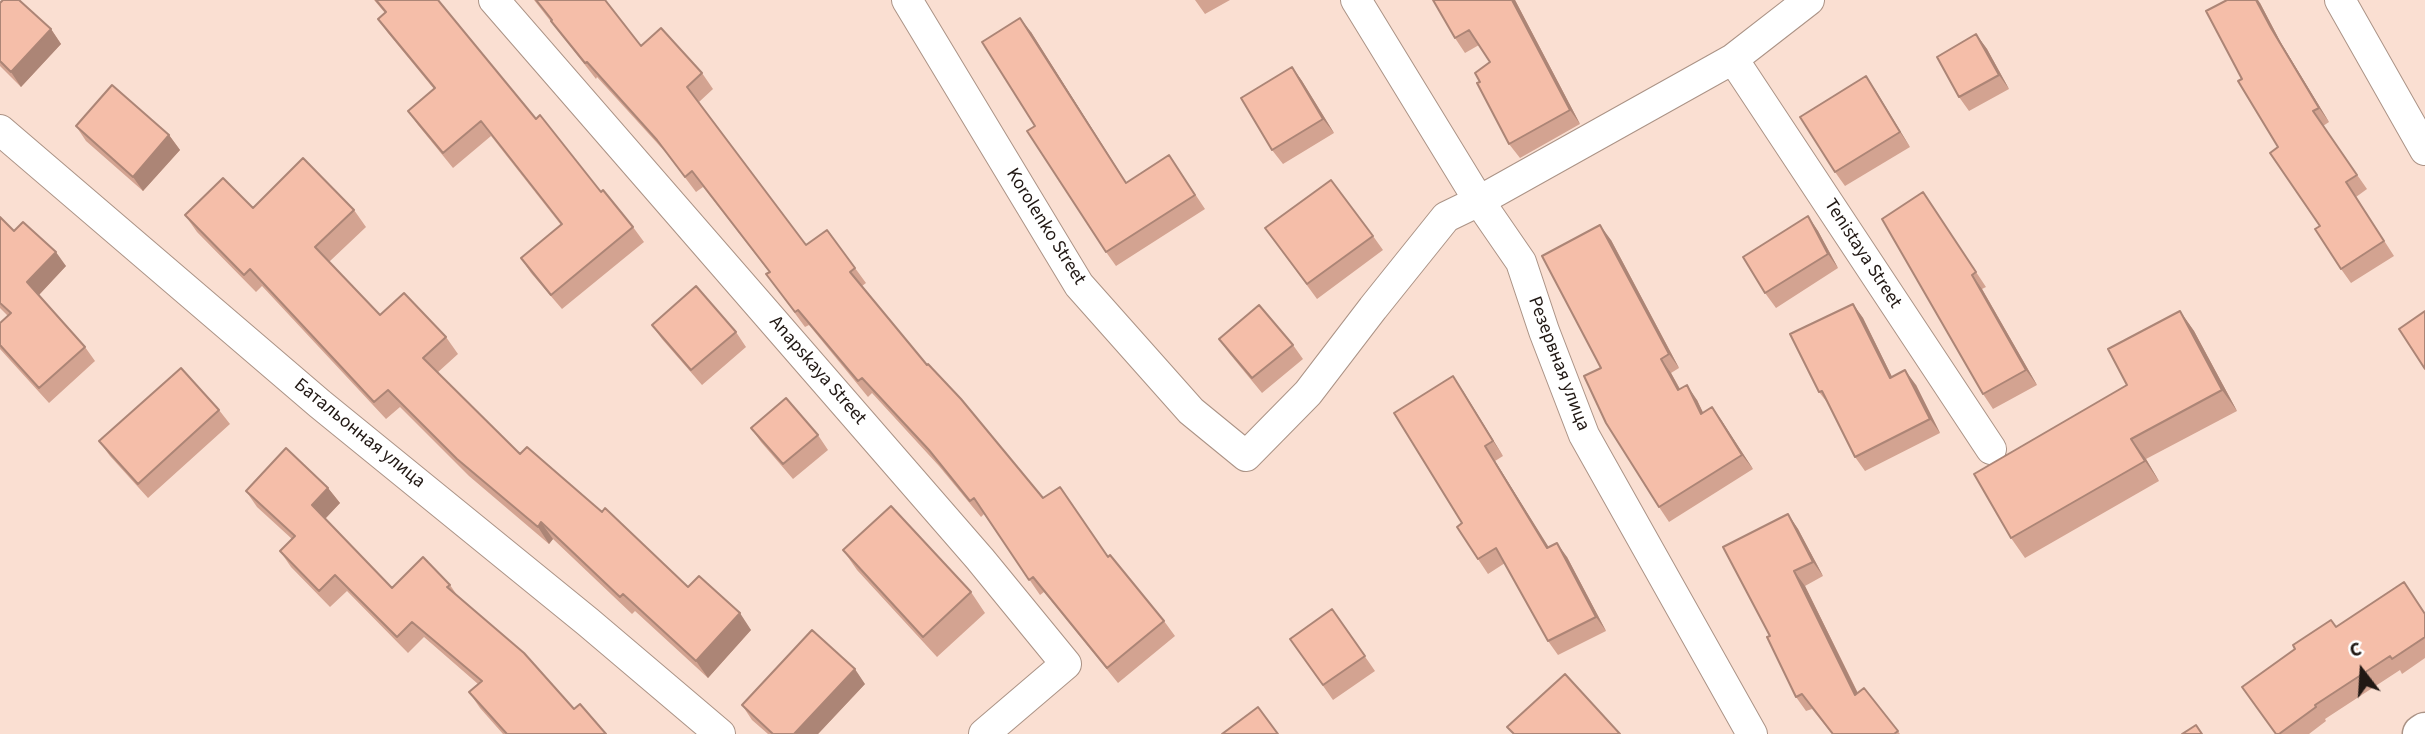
<!DOCTYPE html>
<meta charset="utf-8">
<style>
body{margin:0}
#map{position:relative;width:2425px;height:734px;overflow:hidden;background:#fadfd2;font-family:"Source Sans 3",sans-serif}
canvas{display:block}
.north{position:absolute;left:2327px;top:636px;width:70px;height:70px;-webkit-text-stroke:5px #fff;paint-order:stroke;rotate:343deg;font-size:19px;font-weight:700;line-height:28px;text-align:center;color:#211814}
.north::after{content:'';display:block;margin:auto;width:24px;height:32px;background:#211814;clip-path:polygon(50% 0,100% 100%,50% 72%,0 100%)}
</style>
<div id="map">
<canvas width="2425" height="734"></canvas>
<div class="north">С</div>
</div>
<script>
const ctx = document.querySelector('canvas').getContext('2d');
ctx.lineJoin = 'round';
function strokePath(path, color, width, dash) { ctx.strokeStyle = color; ctx.lineWidth = width; ctx.lineCap = dash ? 'butt' : 'round'; ctx.setLineDash(dash || []); ctx.stroke(path); }
function fillPath(path, color) { ctx.fillStyle = color; ctx.fill(path, 'evenodd'); }
function write(font, color, halo, rows, align = 'center') {
  ctx.font = font + ' "Source Sans 3",sans-serif'; ctx.lineWidth = 7; ctx.setLineDash([]); ctx.textBaseline = 'middle'; ctx.strokeStyle = halo; ctx.fillStyle = color; for (const [text, x, y, turn = 0] of rows) {
    ctx.save(); ctx.translate(x, y); ctx.rotate((+turn || 0) * Math.PI / 180); ctx.textAlign = isNaN(turn) ? turn : align; if (halo) ctx.strokeText(text, 0, 0); ctx.fillText(text, 0, 0); ctx.restore();
  }
}
const street = new Path2D(`
 M494,0L980,559L1066,664L984,734
 M907,0L1079,285L1191,411L1246,456L1308,393L1373,308L1446,217L1479,201L1733,59L1809,0
 M1356,0L1479,201L1521,262L1544,331L1584,435L1752,734
 M2340,0L2425,150
 M1733,59L1991,449
 M0,130L320,404L588,622L720,734`);
const secondary = new Path2D(`
 M2422,734L2425,732`);
const wall = new Path2D(`
 M374,0H438L536,119L601,192L633,227L644,242L562,309L531,273L521,258L561,225L491,136L453,168L418,125L408,111L434,89L388,33L378,19L385,13Z
 M534,0H605L641,46L702,73L713,89L699,102L806,245L855,268L866,283L862,286L927,365L1043,498L1108,557L1164,621L1175,636L1118,683L1044,592L1040,595L984,514L981,517L939,466L872,393L868,397L809,325L805,327L766,274L769,272L703,187L696,192L668,155L597,77L596,79Z
 M1195,0H1230L1205,14Z
 M1515,0L1580,124L1520,158L1509,144L1480,82L1490,62L1479,45L1465,53L1455,38Z
 M0,3L51,29L61,44L21,87L0,66Z
 M2260,3L2281,43L2329,122L2323,126L2367,189L2356,197L2394,256L2351,283L2341,269L2320,226L2242,79Z
 M1031,32L1126,183L1179,170L1205,209L1116,266L1106,252L1035,126Z
 M1976,34L1987,49L2009,89L1969,111L1959,97Z
 M1292,67L1302,81L1334,133L1283,164L1272,150Z
 M1866,76L1910,147L1845,186L1835,172Z
 M76,126L169,135L180,150L143,191L86,141Z
 M1933,207L1986,287L1982,289L2037,385L1993,409L1983,394Z
 M253,208L354,210L366,227L329,262L380,315L446,337L458,354L437,373L520,454L688,587L751,630L708,678L635,611L632,614L553,539L549,544L469,476L400,407L386,419L262,286L256,292L197,232L185,215Z
 M1808,216L1818,231L1838,268L1776,308L1765,293Z
 M0,217L14,231L66,266L39,295L85,347L95,361L49,403L0,349V323L8,316L0,308Z
 M1265,228L1373,236L1383,250L1317,299Z
 M1611,240L1679,368L1671,373L1680,389L1697,400L1703,413L1712,407L1753,469L1669,522L1659,507L1601,368Z
 M1853,304L1863,318L1892,377L1916,385L1940,433L1865,471L1855,457L1830,406L1819,392Z
 M2180,311L2194,331L2237,411L2146,459L2159,481L2025,558L2011,538L2127,385Z
 M652,325L736,332L746,347L702,385L662,339Z
 M1219,339L1293,345L1303,359L1262,393L1229,353Z
 M1463,391L1503,456L1495,461L1548,547L1567,557L1606,631L1558,655L1548,641L1505,563L1488,574L1478,559L1462,523Z
 M219,410L230,424L148,498L110,456L99,441Z
 M751,428L818,435L828,450L793,479L761,442Z
 M328,488L340,503L325,519L392,588L450,585L459,598L574,709L606,734H503L480,708L469,692L478,684L424,637L408,653L347,591L330,607L291,567L280,551L292,539L257,507L246,491Z
 M1788,514L1798,529L1823,576L1805,586L1858,693L1864,688L1900,734H1832L1812,709L1806,711L1796,697L1770,636Z
 M843,550L971,592L985,613L937,657L857,570Z
 M1332,609L1375,671L1333,700L1290,639Z
 M2425,613V658L2402,674L2400,670L2325,719L2326,721L2309,734H2275L2336,627Z
 M865,684L818,734H768L752,720L742,705Z`);
const shadedWall = new Path2D(`
 M1512,0H1515L1580,124L1570,110Z
 M2256,0H2258L2260,3L2281,43L2329,122L2319,108L2271,28Z
 M1020,18L1031,32L1136,198L1126,183Z
 M51,29L61,44L21,87L11,72Z
 M1976,34L1987,49L2009,89L1999,75Z
 M1292,67L1302,81L1334,133L1323,119Z
 M1866,76L1876,91L1910,147L1900,132Z
 M169,135L180,150L143,191L133,177Z
 M1808,216L1818,231L1838,268L1828,254Z
 M1600,225L1611,240L1679,368L1669,354Z
 M56,252L66,266L37,297L27,282Z
 M1972,275L1982,289L2037,385L2026,370Z
 M1853,304L1863,318L1900,393L1890,378Z
 M2180,311L2194,331L2237,411L2222,390Z
 M1661,359L1671,373L1688,404L1678,390Z
 M1905,370L1916,385L1940,433L1930,419Z
 M1453,376L1463,391L1503,456L1493,441Z
 M1687,385L1697,400L1711,429L1701,414Z
 M1712,407L1722,421L1753,469L1742,455Z
 M2131,439L2146,459L2159,481L2145,461Z
 M1485,446L1495,461L1558,562L1547,548Z
 M328,488L340,503L323,521L312,505Z
 M1788,514L1798,529L1823,576L1813,562Z
 M541,522L553,539L549,544L538,527Z
 M1557,543L1567,557L1606,631L1596,617Z
 M1794,571L1805,586L1866,710L1855,695Z
 M740,613L751,630L708,678L696,661Z
 M855,669L865,684L818,734H794Z`);
const building = new Path2D(`
 M3,0H19L51,29L11,72L0,61V3Z
 M376,0H438L536,119L540,115L601,192L603,190L633,227L551,295L521,258L562,224L481,121L443,153L408,111L435,88L378,19L386,12Z
 M536,0H605L641,46L661,28L702,73L687,87L806,245L827,230L855,268L850,272L927,365L928,364L961,399L1043,498L1060,487L1108,557L1110,555L1164,621L1107,668L1033,577L1029,580L974,498L970,501L929,450L862,378L858,381L798,310L795,312L766,274L770,272L692,171L685,177L657,140L587,62L585,63L551,21L552,20Z
 M1433,0H1512L1570,110L1509,144L1477,83L1480,82L1475,73L1490,62L1469,30L1455,38Z
 M2227,0H2256L2271,28L2319,108L2313,111L2357,175L2346,182L2384,241L2341,269L2315,229L2320,226L2270,153L2278,147L2238,81L2242,79L2206,11Z
 M1020,18L1126,183L1169,155L1195,195L1106,252L1027,131L1035,126L982,42Z
 M1976,34L1999,75L1959,97L1937,57Z
 M1292,67L1323,119L1272,150L1241,98Z
 M1866,76L1900,132L1835,172L1800,117Z
 M112,85L169,135L133,177L76,126Z
 M303,158L354,210L315,247L380,315L404,293L446,337L423,358L520,454L527,447L602,512L605,508L688,587L699,576L740,613L696,661L623,594L620,597L541,522L538,527L457,459L388,390L374,402L250,269L244,275L185,215L223,178L253,208Z
 M1331,180L1373,236L1307,284L1265,228Z
 M1923,192L1976,272L1972,275L2026,370L1983,394L1882,219Z
 M1808,216L1828,254L1765,293L1743,257Z
 M0,217L14,231L23,222L56,252L27,282L85,347L39,388L0,345V323L11,313L0,303Z
 M1600,225L1669,354L1661,359L1678,390L1687,385L1701,414L1712,407L1742,455L1659,507L1606,423L1584,376L1601,368L1542,256Z
 M696,286L736,332L691,370L652,325Z
 M1853,304L1890,378L1905,370L1930,419L1855,457L1822,391L1819,392L1790,334Z
 M1259,305L1293,345L1252,378L1219,339Z
 M2180,311L2222,390L2131,439L2145,461L2011,538L1974,474L2127,385L2108,349Z
 M2425,311V369L2399,329Z
 M181,368L219,410L138,484L99,441Z
 M1453,376L1493,441L1485,446L1547,548L1557,543L1596,617L1548,641L1496,548L1478,559L1457,527L1462,523L1394,413Z
 M786,398L818,435L783,464L751,428Z
 M286,448L328,488L312,505L392,588L423,557L450,585L447,587L524,653L574,709L580,704L606,734H507L469,692L482,681L412,622L397,637L335,575L319,591L280,551L295,536L246,491Z
 M891,506L971,592L923,637L843,550Z
 M1788,514L1813,562L1794,571L1855,695L1864,688L1898,731L1894,734H1833L1802,694L1796,697L1767,637L1770,636L1723,547Z
 M2404,582L2425,614V637L2392,659L2390,656L2315,705L2316,707L2279,734H2276L2242,687L2295,649L2293,645L2331,620L2336,627Z
 M1332,609L1365,656L1323,685L1290,639Z
 M812,630L855,669L794,734H773L742,705Z
 M1565,674L1620,734H1514L1507,727Z
 M1258,707L1278,734H1222Z
 M2196,725L2202,734H2182Z`);
const streetNames = [
 ["Korolenko Street",1045,227,58],
 ["Tenistaya Street",1862,254,57],
 ["Резервная улица",1558,364,69],
 ["Anapskaya Street",817,371,49],
 ["Батальонная улица",359,434,39]
];
strokePath(street, '#ab9386', 32);
strokePath(secondary, '#ab9386', 41);
strokePath(street, '#fff', 30);
strokePath(secondary, '#fff', 38);
fillPath(wall, '#d3a391');
fillPath(shadedWall, '#ac8576');
fillPath(building, '#f5bea9');
strokePath(building, '#ac8576', 2);
write('19px', '#211814', '#fff', streetNames);
</script>
